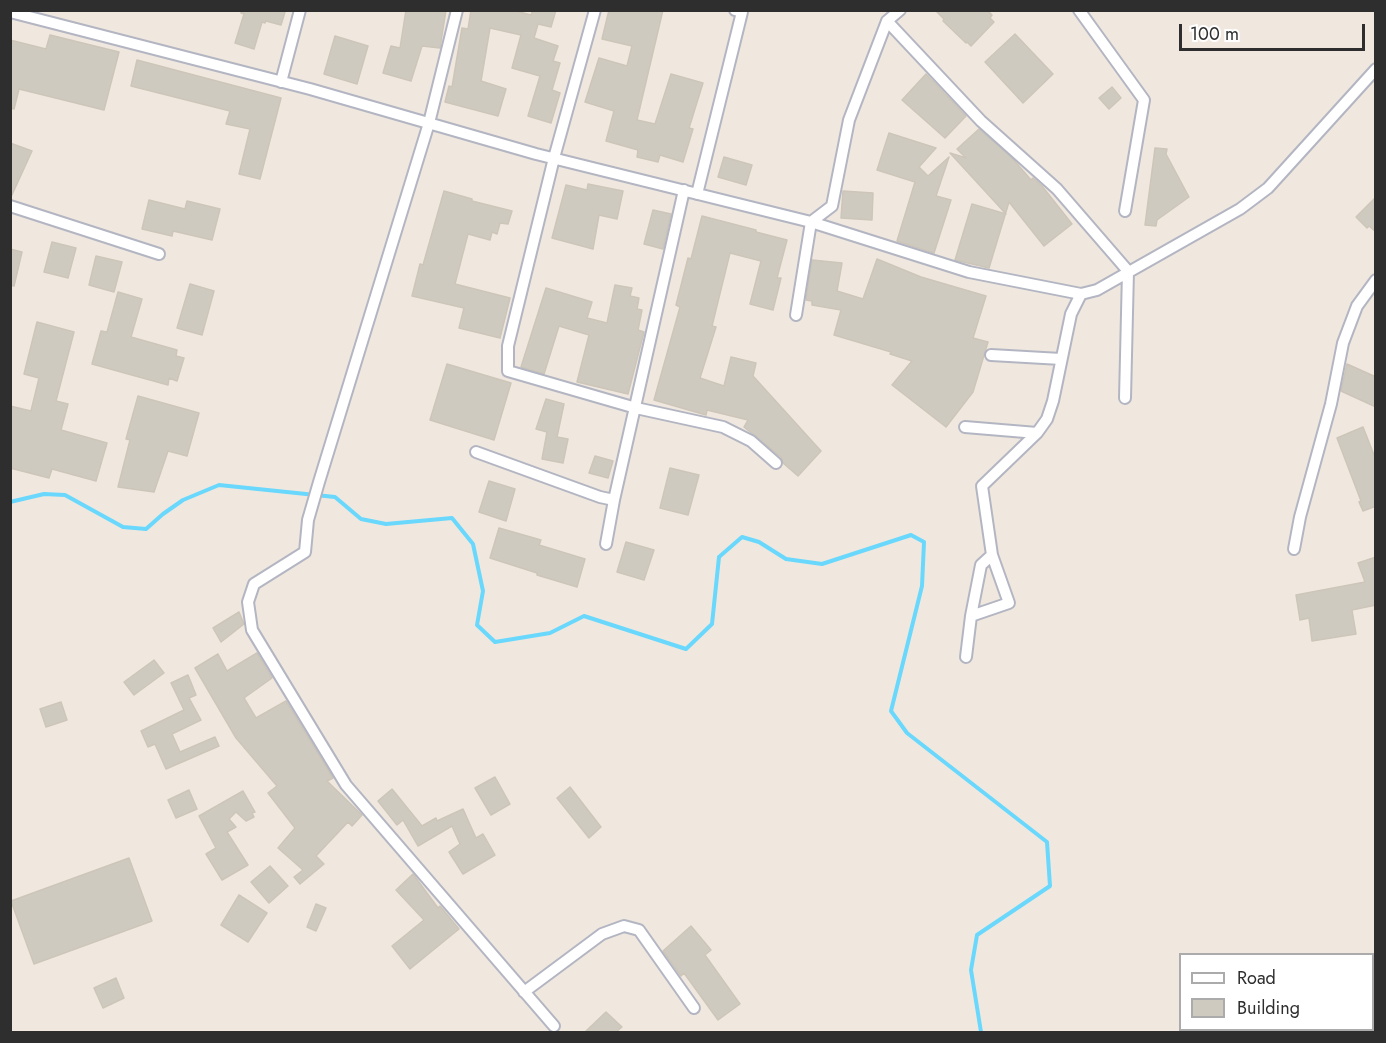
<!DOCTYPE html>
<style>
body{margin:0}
#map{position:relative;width:1386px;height:1043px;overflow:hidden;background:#f0e8df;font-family:Jost,sans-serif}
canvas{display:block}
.frame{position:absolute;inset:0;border:12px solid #2e2e2e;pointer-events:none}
.legend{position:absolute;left:1179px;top:953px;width:195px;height:78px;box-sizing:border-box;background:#fff;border:2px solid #ababab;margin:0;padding:8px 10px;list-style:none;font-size:18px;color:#2e2e2e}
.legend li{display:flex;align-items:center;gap:12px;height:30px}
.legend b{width:30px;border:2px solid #ababab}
.scale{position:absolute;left:1179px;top:24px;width:186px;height:27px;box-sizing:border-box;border:3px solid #2e2e2e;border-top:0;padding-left:8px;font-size:18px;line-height:21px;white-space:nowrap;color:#2e2e2e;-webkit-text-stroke:4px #fff;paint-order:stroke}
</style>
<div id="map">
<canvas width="1386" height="1043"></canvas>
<div class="frame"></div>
<ul class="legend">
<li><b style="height:8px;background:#fff"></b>Road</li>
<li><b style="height:16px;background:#cfcac0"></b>Building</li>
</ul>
<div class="scale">100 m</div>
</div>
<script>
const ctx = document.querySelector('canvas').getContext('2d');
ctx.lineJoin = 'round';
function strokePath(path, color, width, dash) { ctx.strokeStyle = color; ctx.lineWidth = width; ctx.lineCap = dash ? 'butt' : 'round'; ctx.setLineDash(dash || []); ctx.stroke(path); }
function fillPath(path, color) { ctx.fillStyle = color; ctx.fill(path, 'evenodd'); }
const stream = new Path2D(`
 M10,502L44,494L65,495L123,527L146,529L163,514L183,500L219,485L335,497L361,519L386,524L452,518L473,544L483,591L477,625L495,642L550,633L584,616L686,649L712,624L719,557L742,537L759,542L786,559L822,564L911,535L924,542L922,586L891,711L907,733L1047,842L1050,886L977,935L971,970L981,1032`);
const building = new Path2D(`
 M241,10H279L285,12L281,25L266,21L265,23L262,22L254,49L235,43L244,14L241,13Z
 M406,10H446L440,48L422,46L411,81L383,73L391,46L400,48Z
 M471,10H512L531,15L533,10H556L551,27L538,24L534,38L558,46L553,61L560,63L552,90L560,93L551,123L528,116L540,76L512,68L521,35L490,28L481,81L506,89L498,116L445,102L449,86L452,87L462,28L468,29Z
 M609,10H663L637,120L655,124L671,74L703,83L689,128L693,129L683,162L660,155L658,162L637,157L638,150L606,141L614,111L585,102L599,58L627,66L632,46L602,39Z
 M935,10H987L992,15L990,18L994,22L971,46L967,42L966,43L943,21L944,19Z
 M1015,34L1053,74L1023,103L985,62Z
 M50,35L119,52L104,110L19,89L14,109L10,108V40L46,49Z
 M335,36L368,46L357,84L324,74Z
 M137,60L281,98L260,179L239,174L250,129L226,124L230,111L131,86Z
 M926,74L966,116L945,138L902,100Z
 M1112,87L1121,98L1109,109L1099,98Z
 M979,129L1012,158L1031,180L1033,178L1042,186L1072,224L1044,246L1009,202L989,268L955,260L972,204L1006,214L950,153L966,158L957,149Z
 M889,133L936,148L919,167L928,176L949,157L936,196L951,200L934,253L897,241L915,182L877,170Z
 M10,143L32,151L11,197H10Z
 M1155,148L1167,149L1166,154L1189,197L1157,220L1156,226L1145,225Z
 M724,157L752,165L746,185L718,177Z
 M588,184L623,191L617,219L599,215L593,249L552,238L566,185L587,190Z
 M444,191L472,199V201L512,211L508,224L500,223L497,234L492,232L490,240L468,234L455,284L510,298L500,338L459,328L464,308L412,296L420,264L423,265Z
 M843,191L873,193L872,220L841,218Z
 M1376,197V232L1369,226L1367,228L1356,217Z
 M149,200L185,209L187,201L220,209L212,240L173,231L172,236L142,229Z
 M653,210L671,214L663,249L644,244Z
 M702,216L756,230V232L787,240L777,278H781L773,310L750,304L761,261L730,253L712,326L716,327L700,378L724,386L731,357L756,363L753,376L821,451L798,476L783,463L781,457L744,427L748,420L707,410L706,415L654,400L680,307L676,305L688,258L691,259Z
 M52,242L76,248L68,278L44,272Z
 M10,249L22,252L14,286L10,285Z
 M96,256L122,262L114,292L89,285Z
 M877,259L921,277L986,296L973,338L988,342L973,392L946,427L892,385L912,361L890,354L891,352L834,335L841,310L812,305V301L806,300L812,260L842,263L837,291L863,299Z
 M190,284L214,291L202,335L177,328Z
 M615,285L632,288L630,296L639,298L637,309L642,310L638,330L644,332L628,394L577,382L589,335L559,326L544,374L521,367L546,288L592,302L587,318L607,323Z
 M118,292L142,299L131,337L177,350L176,356L184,358L177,381L169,378L168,385L92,364L101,331L107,332Z
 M37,322L74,332L56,401L68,404L61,430L107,443L96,481L52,469L49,478L10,468V406L31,411L39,378L24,374Z
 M447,364L511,383L494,440L430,420Z
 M1347,364L1376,377V407L1341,391Z
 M138,396L199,413L187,456L168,451L154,492L118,487L130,440L126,439Z
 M546,399L564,404L557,437L568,439L563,463L542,459L547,432L536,429Z
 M1363,427L1376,460V506L1363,511L1359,502L1361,501L1337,438Z
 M595,456L613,461L608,478L589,473Z
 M670,468L699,475L688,515L660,508Z
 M489,481L515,489L506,521L479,512Z
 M499,528L541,540L539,545L585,559L577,587L537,575V573L490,558Z
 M626,542L654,550L644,580L617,572Z
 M1376,557V605L1352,610L1356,634L1312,641L1309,618L1300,620L1296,595L1365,582L1358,563Z
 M239,612L244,624L221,642L213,628Z
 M257,653L272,678L244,698L256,718L286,701L333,778L327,781L362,815L352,826L348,822L316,856L324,864L300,884L294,877L303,870L278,848L295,828L268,793L277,786L236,738L195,668L218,654L227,671Z
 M154,660L164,673L134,695L124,682Z
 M188,675L196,695L189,698L201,720L172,734L180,752L215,737L219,746L166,769L155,744L148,747L141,731L184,710L171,683Z
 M61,702L67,720L46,727L40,709Z
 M495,777L510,804L491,815L475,788Z
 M570,787L601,827L589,838L557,798Z
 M392,789L422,826L436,818L437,821L463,809L476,838L483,834L495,855L463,874L449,852L460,844L452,826L418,846L403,820L397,825L378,801Z
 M189,790L197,809L176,818L168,800Z
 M243,791L255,812L252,813L254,817L246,821L236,812L229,819L236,827L227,832L248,865L222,880L206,854L216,848L199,816Z
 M129,858L152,921L34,964L11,901Z
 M270,866L288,886L269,903L251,882Z
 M413,874L438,908L440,906L459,929L410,969L392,946L424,920L396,890Z
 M239,895L267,913L248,942L221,925Z
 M316,904L326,908L316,931L307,927Z
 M691,926L711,950L705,955L740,1004L718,1020L684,973L681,976L663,951Z
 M116,978L124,998L103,1008L94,988Z
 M606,1012L622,1027L616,1032H585Z`);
const street = new Path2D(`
 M457,10L429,123L319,482L308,520L305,552L254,584L248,602L252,630L346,785L554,1026
 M595,10L554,158L508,346V371L636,408L723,427L751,441L776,463
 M1079,10L1144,100L1125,211
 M10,12L310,89L536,154L811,222L969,272L1081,294L1097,290L1240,209L1268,188L1376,69
 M887,21L981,121L1057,189L1128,271L1125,398
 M281,82L300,10
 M697,194L742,12L735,10
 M10,206L159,254
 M796,315L811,222L832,206L849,120L887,21L900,10
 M991,355L1061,359
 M965,427L1037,433
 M476,452L600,497L614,500
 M606,544L614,500L684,190
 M1294,549L1300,517L1331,404L1343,343L1357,306L1376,280
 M971,616L981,565L992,555
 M966,657L971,616L1009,603L992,555L982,486L1037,433L1047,419L1053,401L1071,314L1081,294
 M524,992L602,934L624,926L639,930L694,1008`);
strokePath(stream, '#69d8fc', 4);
fillPath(building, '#cfcac0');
strokePath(building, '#ccc5b8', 1.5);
strokePath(street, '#b3b6c2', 14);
strokePath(street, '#fff', 10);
</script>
